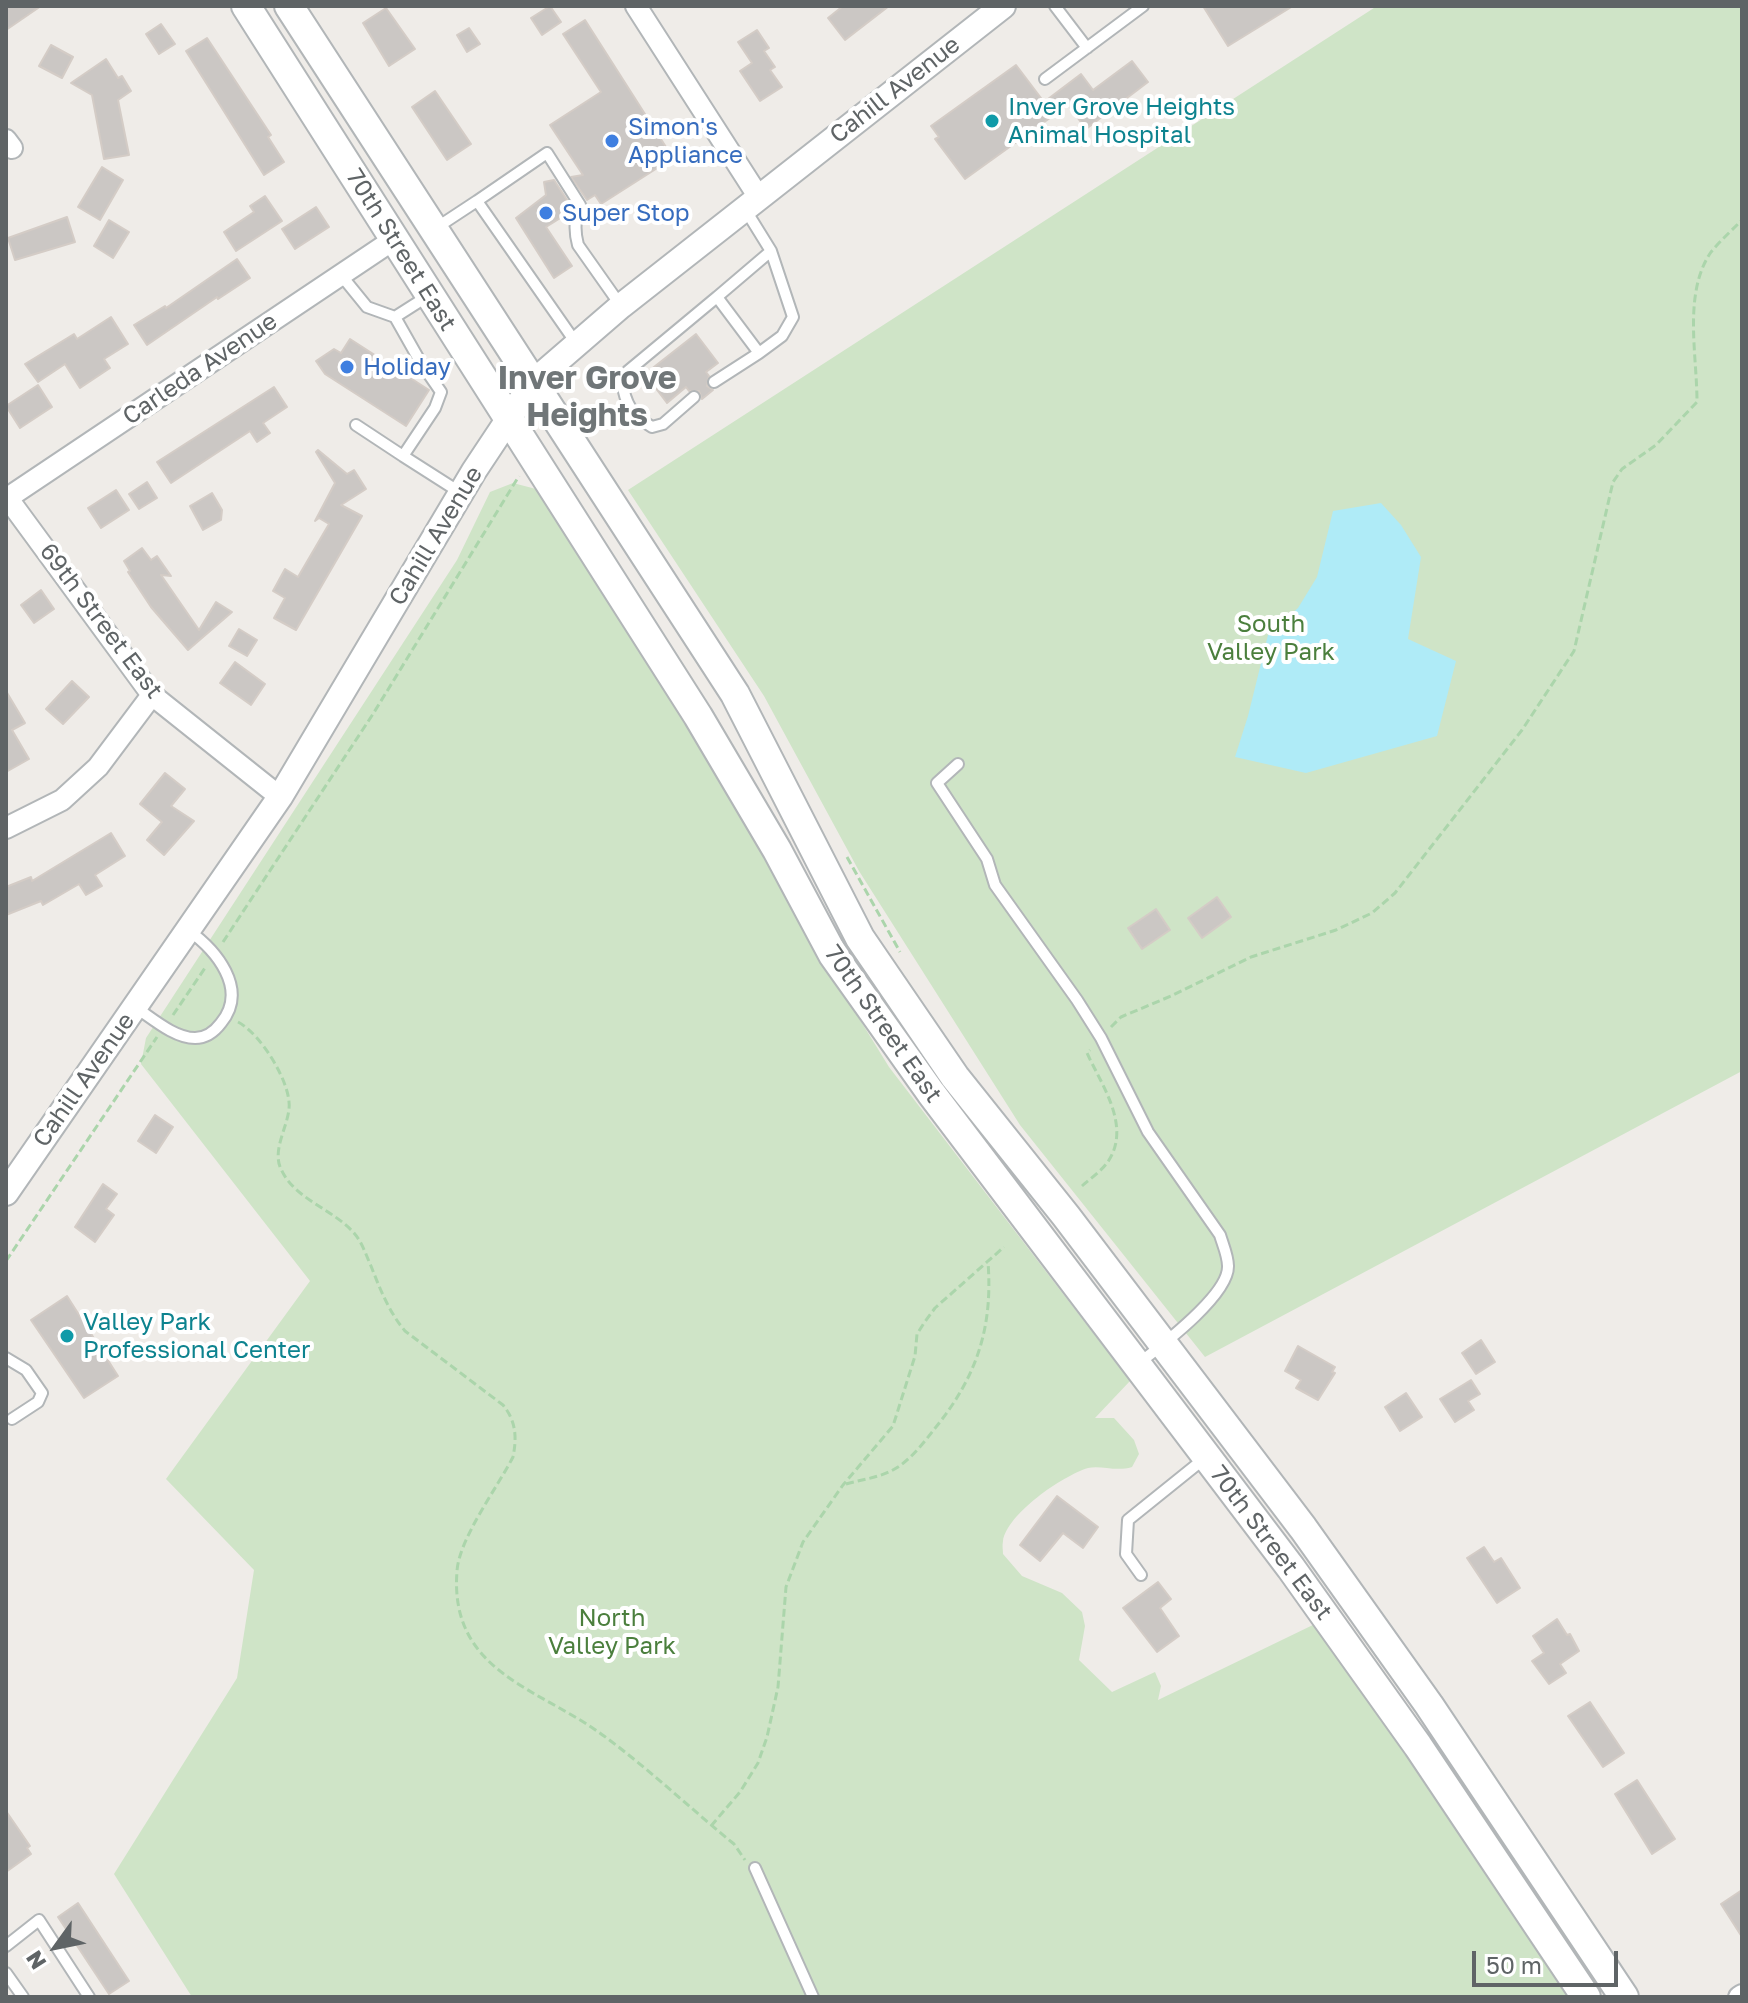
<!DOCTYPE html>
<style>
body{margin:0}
#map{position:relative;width:1748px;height:2003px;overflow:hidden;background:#efece8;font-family:"Golos Text",sans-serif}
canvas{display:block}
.frame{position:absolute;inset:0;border:8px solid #5f6466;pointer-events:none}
.north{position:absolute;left:16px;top:1907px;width:80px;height:80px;-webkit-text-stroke:6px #fff;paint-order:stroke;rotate:237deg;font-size:22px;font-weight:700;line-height:32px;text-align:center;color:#5f6466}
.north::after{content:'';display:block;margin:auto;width:28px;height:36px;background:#5f6466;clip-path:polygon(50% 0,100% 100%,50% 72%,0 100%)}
.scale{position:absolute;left:1472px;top:1951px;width:146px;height:36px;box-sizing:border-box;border:4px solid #5f6466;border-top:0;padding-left:10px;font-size:24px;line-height:28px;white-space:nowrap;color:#5f6466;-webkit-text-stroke:6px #fff;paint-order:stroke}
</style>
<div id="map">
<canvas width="1748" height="2003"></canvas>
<div class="frame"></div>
<div class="north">N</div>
<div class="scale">50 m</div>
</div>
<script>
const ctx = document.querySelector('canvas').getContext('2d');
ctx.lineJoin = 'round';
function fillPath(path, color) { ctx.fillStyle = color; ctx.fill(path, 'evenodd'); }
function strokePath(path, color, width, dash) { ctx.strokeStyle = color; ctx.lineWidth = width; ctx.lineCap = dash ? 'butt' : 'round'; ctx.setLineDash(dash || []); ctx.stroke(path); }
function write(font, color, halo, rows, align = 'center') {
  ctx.font = font + ' "Golos Text",sans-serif'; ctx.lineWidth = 8; ctx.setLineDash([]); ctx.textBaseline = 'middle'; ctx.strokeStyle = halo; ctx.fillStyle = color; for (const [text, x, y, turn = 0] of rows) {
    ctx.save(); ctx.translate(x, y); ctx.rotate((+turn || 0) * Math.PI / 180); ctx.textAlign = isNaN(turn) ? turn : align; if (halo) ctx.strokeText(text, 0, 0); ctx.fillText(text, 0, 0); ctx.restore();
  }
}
const green = new Path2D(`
 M1377,6H1742V1071L1205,1357L1020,1125L859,871L764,696L628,490Z
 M513,483L536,489L713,762L833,976L889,1067L1130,1381L1095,1418H1114L1134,1440L1139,1454L1132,1467C1116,1472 1101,1465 1088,1468C1062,1476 1007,1514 1003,1541C1002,1546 1003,1550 1003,1554L1022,1576L1062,1593L1082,1612L1085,1626L1079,1660L1112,1692L1155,1672L1161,1686L1158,1700L1317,1623L1569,1997H192L114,1874L237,1678L254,1570L166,1479L310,1281L141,1064L146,1038L457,560L490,492Z`);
const water = new Path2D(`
 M1381,503L1401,525L1421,557L1408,639L1456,661L1437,736L1306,773L1235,757L1248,716L1268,635L1298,608L1317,577L1333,511Z`);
const building = new Path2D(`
 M6,6H41L6,30Z
 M550,6L561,22L542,35L531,18Z
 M843,6H889L845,40L828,18Z
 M1203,6H1293L1228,46Z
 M386,8L415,49L389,66L363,23Z
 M585,20L673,158L601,204L595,195L587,200L571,177L583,175L550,125L601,92L563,34Z
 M161,24L175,44L159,54L146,34Z
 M469,28L480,44L467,52L457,35Z
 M757,30L769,48L764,51L775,67L770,70L782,87L760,101L740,71L752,63L738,42Z
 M207,38L271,135L268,137L284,162L264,175L186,51Z
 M51,45L73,57L62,78L39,66Z
 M106,59L118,78L122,76L131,91L118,100L129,155L104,159L92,95L71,83Z
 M1132,61L1148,82L1086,129L1068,105L965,179L935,139L939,137L931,126L1016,65L1044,102L1081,74L1093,90Z
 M435,91L471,144L447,160L412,107Z
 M102,167L123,180L100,220L78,207Z
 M554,180L571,206L570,212L546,227L572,266L554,278L516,218L546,195L544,182Z
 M265,196L282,221L236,251L224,232L254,212L250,206Z
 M316,207L329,227L295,249L282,229Z
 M67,217L75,242L15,260L8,238Z
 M109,220L129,232L113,258L94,246Z
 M237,259L250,278L218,299L217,297L147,345L134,325L165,306L166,308Z
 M111,317L128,344L104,359L110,368L80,388L65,364L38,382L25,364L74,334L77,339Z
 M696,334L718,363L706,372L709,376L707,386L713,390L702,399L699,391H689L686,387L667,403L645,374Z
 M350,339L429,390L406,426L325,374L316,361L334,349L341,353Z
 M38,385L52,407L20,428L6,406Z
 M274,387L287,407L263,423L270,433L257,442L250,431L171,483L157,462Z
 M318,450L347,474L354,470L366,489L341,505L362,516L296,630L274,618L285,598L273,591L285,569L298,577L329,524L319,518L315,521L335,483L316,452Z
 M147,482L157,498L139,509L129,494Z
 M116,490L129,510L101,528L88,508Z
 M212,493L222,510L221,520L203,530L190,506Z
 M142,548L151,560L157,556L171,576L161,575L199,630L216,602L232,612L188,650L151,607L128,572L130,571L124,561Z
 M41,590L54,609L34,623L21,605Z
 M239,629L257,640L247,656L229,646Z
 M235,662L265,684L251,705L220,683Z
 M72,681L89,697L63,724L46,709Z
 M6,691L25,723L12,730L29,759L6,772Z
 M165,773L185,789L171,806L194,821L164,855L147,840L162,822L140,804Z
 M111,833L125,856L95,875L102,886L86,895L79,884L43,905L41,901L6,915V887L31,877L32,881Z
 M1217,897L1231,917L1202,938L1188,918Z
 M1156,909L1170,930L1142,949L1128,928Z
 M155,1115L173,1127L156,1153L138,1141Z
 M103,1184L117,1194L106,1209L114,1215L95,1242L75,1227Z
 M67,1296L118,1376L84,1398L31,1320Z
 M1481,1340L1495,1362L1476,1374L1462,1353Z
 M1298,1346L1335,1367L1332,1372L1335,1373L1318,1400L1296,1388L1301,1380L1285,1371Z
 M1471,1380L1480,1394L1468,1401L1474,1410L1455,1422L1440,1399Z
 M1406,1393L1422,1417L1400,1431L1385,1407Z
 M1057,1496L1098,1527L1083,1548L1063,1533L1040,1561L1020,1545Z
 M1484,1547L1494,1562L1501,1558L1520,1588L1497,1603L1467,1558Z
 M1158,1582L1171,1599L1160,1608L1179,1636L1157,1652L1123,1608Z
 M1557,1619L1567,1635L1570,1634L1579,1651L1560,1664L1566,1673L1549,1684L1532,1661L1544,1653L1533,1636Z
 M1590,1702L1624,1753L1603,1767L1568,1716Z
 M1637,1780L1675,1839L1652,1854L1615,1794Z
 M6,1811L30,1846L27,1848L31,1854L6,1872Z
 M1742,1890V1937L1721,1904Z
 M78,1903L129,1981L109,1994L58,1917Z`);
const path = new Path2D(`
 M847,857L900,952
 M223,942L373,714L519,476
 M173,1015L205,968
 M238,1022C261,1034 292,1084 289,1109C287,1128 272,1151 281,1169C294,1199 333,1209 354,1233C362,1242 366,1255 371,1266C380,1289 389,1312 405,1331L503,1405C516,1421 517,1437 513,1457C497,1488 459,1539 457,1571C449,1673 540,1688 604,1736C649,1769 691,1809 734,1844L745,1860
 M1111,1027L1121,1017L1171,996L1251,957L1336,930L1372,913L1395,893L1522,730L1574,651L1613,482L1622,469L1656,445L1697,402C1697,354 1683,293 1711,252C1720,241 1732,230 1742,220
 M1082,1186C1091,1178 1103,1170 1109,1160C1131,1125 1101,1084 1087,1053L1090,1050
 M6,1261L157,1037
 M846,1484C864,1479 883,1477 898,1467C913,1457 925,1441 936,1427C977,1376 993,1327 988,1262
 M711,1826L740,1792L758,1763L767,1737L778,1687L786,1587L803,1542L843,1485L893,1426L915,1356L917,1334L924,1323L935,1308L1004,1247`);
const service = new Path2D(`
 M1055,6L1087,48
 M1045,79L1143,6
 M477,201L547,153L580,205C575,219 574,230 578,245L621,306
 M745,209L771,251L793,317L782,336L759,353L717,297L771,251
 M436,228L477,201L576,343
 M341,275L367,307L395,317
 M428,296L395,317L421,363L441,392L435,408L403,456L461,493
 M714,382L759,353
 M694,397L663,424L652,427C632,415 625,404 622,381L628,371L717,297
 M356,425L403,456
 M958,764L937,783L987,859L995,885L1077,1000L1101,1038L1148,1132L1220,1235C1223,1245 1228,1256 1228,1266C1229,1295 1161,1346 1139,1363
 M135,1007C152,1018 174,1038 195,1038C206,1038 215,1031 221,1023C249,989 216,950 188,930
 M6,1358L26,1370L42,1393L38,1402L12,1419
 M1141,1575L1126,1554L1128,1520L1205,1458
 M755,1868L813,1997
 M6,1946L39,1920L89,1997
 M6,1973L23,1997`);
const minor = new Path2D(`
 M636,6L758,196
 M6,140L12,148
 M6,496L152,695L280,797
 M6,499L393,240
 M6,828L62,800L98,767L152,695
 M1739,1997L1742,1995`);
const tertiary = new Path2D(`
 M6,1193L280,797L474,471L533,382L621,306L1003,6`);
const secondary = new Path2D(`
 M246,6L698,716L777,850L833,955L931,1093L1291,1568L1418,1746L1586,1997
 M289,6L735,694L860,938L955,1077L1066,1216L1303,1528L1429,1705L1624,1997`);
const markers = [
 [992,121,8,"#0f9aa8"],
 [612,141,8,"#3f7fe0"],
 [546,213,8,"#3f7fe0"],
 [347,367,8,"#3f7fe0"],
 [67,1336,8,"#0f9aa8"]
];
const streetNames = [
 ["Cahill Avenue",895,90,-38],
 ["70th Street East",401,250,58],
 ["Carleda Avenue",200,369,-34],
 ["Cahill Avenue",436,536,-59],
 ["69th Street East",101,621,53],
 ["70th Street East",883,1024,55],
 ["Cahill Avenue",84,1080,-55],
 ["70th Street East",1271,1543,53]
];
const cultureNames = [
 ["Inver Grove Heights",1008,107],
 ["Animal Hospital",1008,135],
 ["Valley Park",83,1322],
 ["Professional Center",83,1350]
];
const shopNames = [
 ["Simon's",628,127],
 ["Appliance",628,155],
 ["Super Stop",562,213],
 ["Holiday",363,367]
];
const parkNames = [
 ["South",1271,624],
 ["Valley Park",1271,652],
 ["North",612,1618],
 ["Valley Park",612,1646]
];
const districtNames = [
 ["Inver Grove",587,379],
 ["Heights",587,416]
];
fillPath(green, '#cfe4c7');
fillPath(water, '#afebf7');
fillPath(building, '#cbc7c4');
strokePath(building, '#d4ccc6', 2);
strokePath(service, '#b2b6b8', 14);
strokePath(minor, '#b2b6b8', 24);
strokePath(tertiary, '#b2b6b8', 28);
strokePath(secondary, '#b2b6b8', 32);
strokePath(path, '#abd5ab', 3, [8, 4]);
strokePath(service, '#fff', 10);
strokePath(minor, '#fff', 20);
strokePath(tertiary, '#fff', 24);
strokePath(secondary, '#fff', 28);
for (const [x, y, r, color] of markers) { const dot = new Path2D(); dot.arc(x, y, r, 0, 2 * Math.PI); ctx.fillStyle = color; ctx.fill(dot); strokePath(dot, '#fff', 3); }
write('24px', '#5f6466', '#fff', streetNames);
write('24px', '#0d838f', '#fff', cultureNames, 'left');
write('24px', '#366cbe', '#fff', shopNames, 'left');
write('24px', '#4b7f3d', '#fff', parkNames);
write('bold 32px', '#707678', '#fff', districtNames);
</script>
